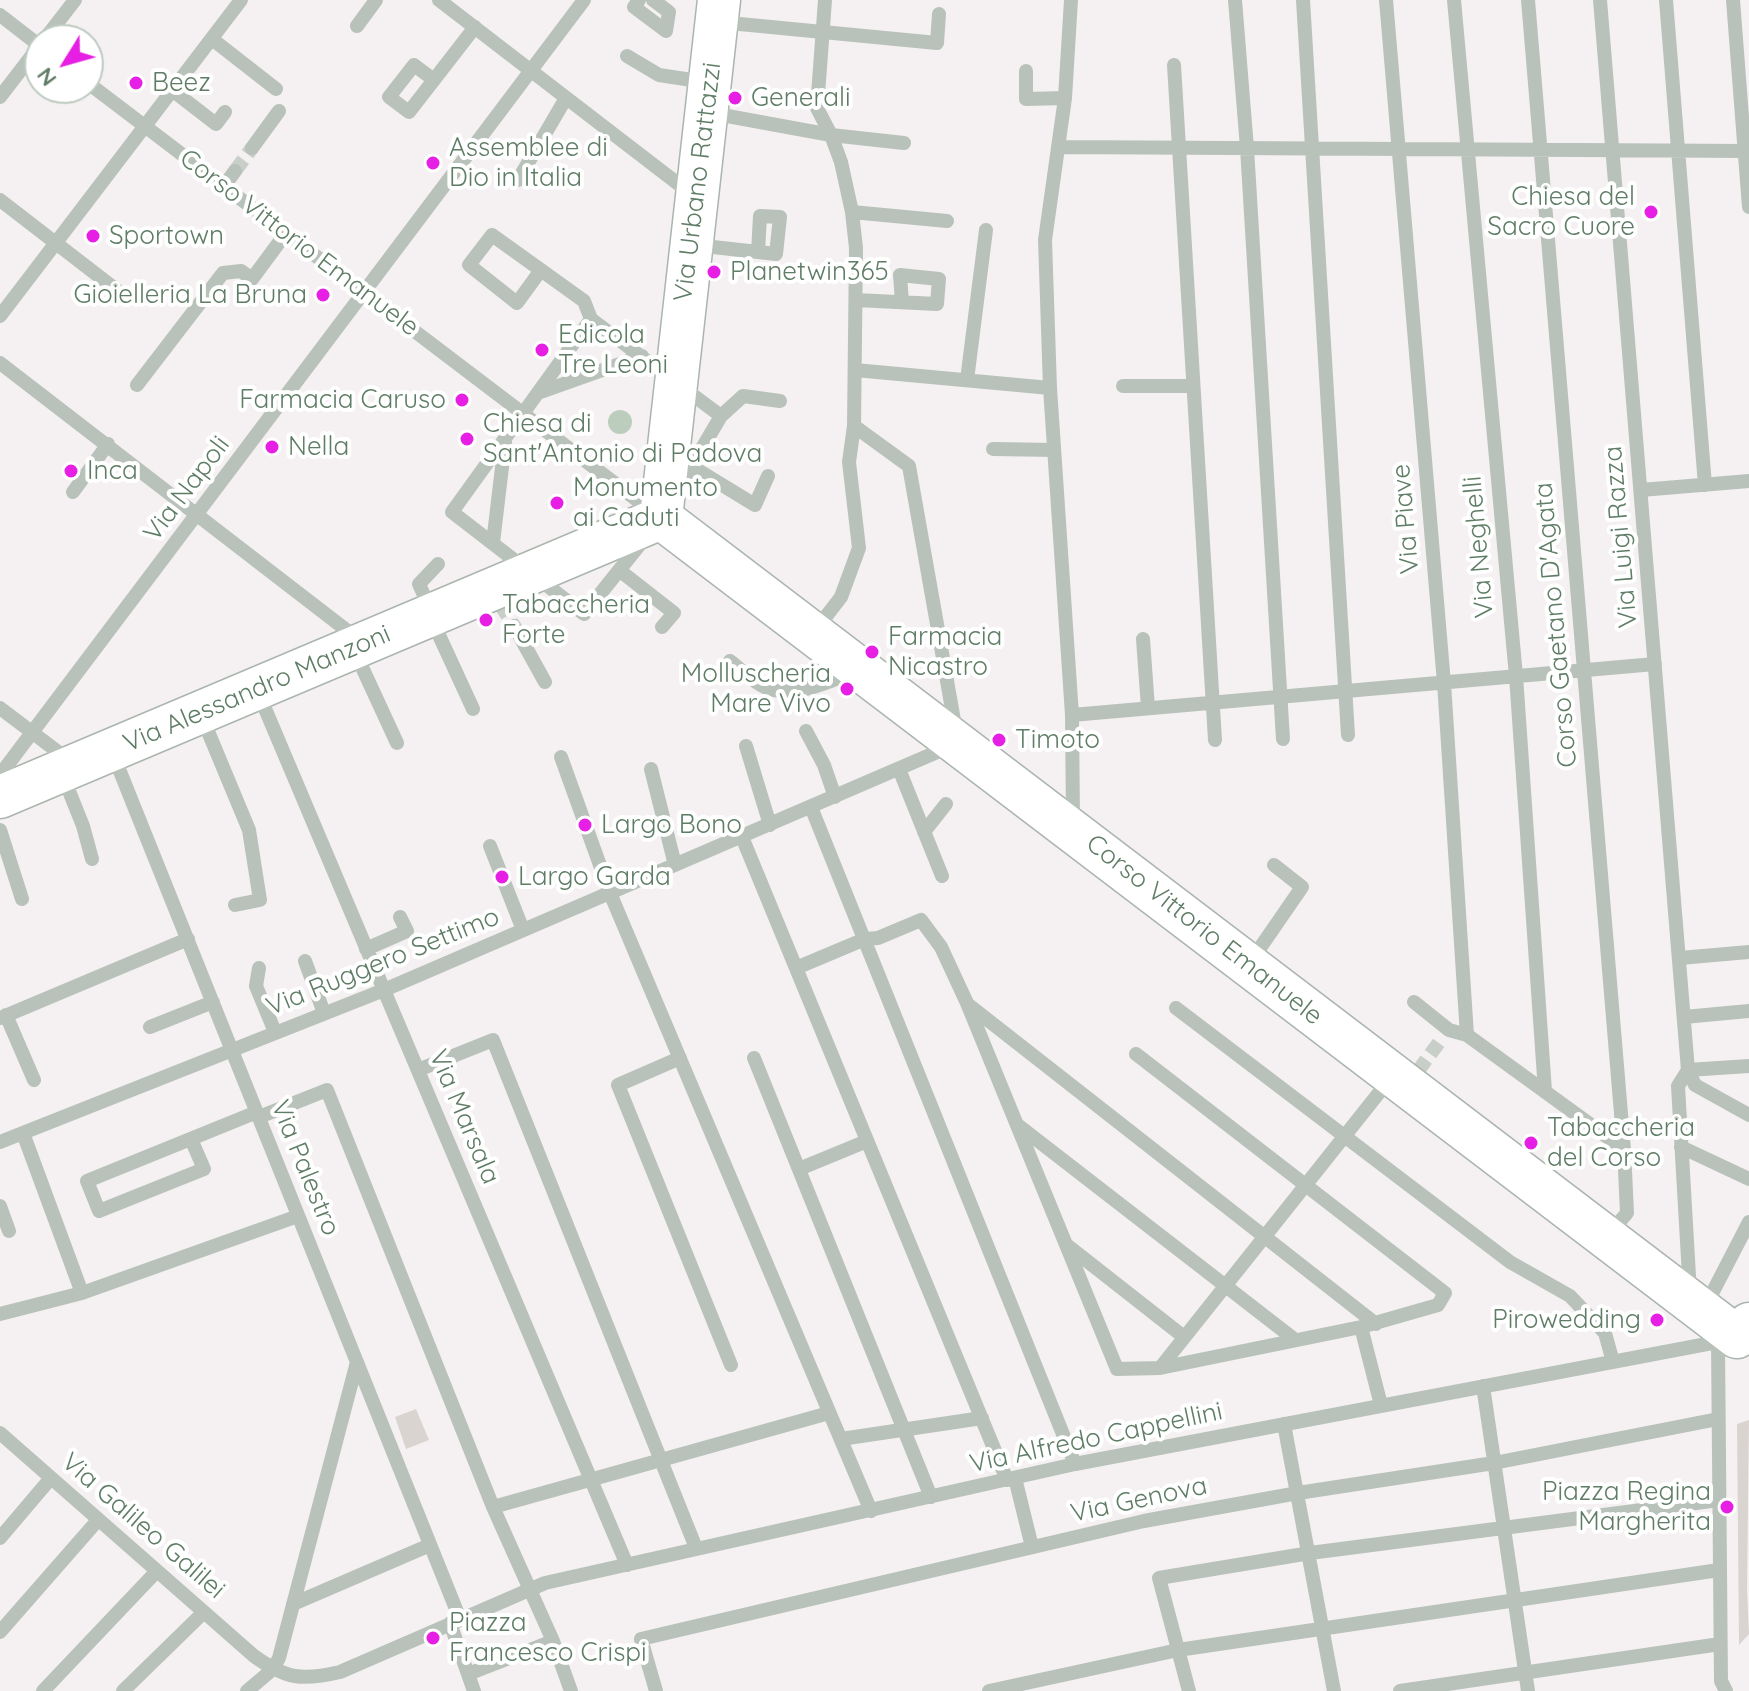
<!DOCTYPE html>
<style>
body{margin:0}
#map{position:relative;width:1749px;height:1691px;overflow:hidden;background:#f5f1f2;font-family:Quicksand,sans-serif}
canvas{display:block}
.north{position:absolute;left:24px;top:24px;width:80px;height:80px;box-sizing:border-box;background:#fff;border:2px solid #bfcbc2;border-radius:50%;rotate:233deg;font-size:22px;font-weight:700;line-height:32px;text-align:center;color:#5f7d66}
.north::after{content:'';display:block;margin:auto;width:28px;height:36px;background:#e71fe5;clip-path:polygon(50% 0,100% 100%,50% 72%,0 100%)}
</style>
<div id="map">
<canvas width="1749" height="1691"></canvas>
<div class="north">N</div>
</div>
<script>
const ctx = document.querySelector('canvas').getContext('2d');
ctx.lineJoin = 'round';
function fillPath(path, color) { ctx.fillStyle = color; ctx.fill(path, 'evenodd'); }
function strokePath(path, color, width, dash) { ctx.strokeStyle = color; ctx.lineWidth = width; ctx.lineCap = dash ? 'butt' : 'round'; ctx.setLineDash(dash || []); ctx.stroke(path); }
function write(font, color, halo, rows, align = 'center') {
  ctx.font = font + ' Quicksand,sans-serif'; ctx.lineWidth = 8; ctx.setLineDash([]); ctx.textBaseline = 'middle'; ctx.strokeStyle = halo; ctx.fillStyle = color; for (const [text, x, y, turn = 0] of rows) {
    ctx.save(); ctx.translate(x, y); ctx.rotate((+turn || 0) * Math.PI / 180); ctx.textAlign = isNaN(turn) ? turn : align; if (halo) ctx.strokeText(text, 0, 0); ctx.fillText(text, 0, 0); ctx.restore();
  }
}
const green = new Path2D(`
 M416,1409L429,1440L406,1449L395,1417Z
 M1749,1420L1747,1589L1749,1634L1739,1645L1737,1424Z`);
const water = new Path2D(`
 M608 422a12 12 0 1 1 24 0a12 12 0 1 1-24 0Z`);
const minorTunnel = new Path2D(`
 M235,171L252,148
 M500,604L514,626
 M1418,1071L1440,1041`);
const minor = new Path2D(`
 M439,0L690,193
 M639,0L634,7L666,31L669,12L653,0
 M1071,0L1065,98L1045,240L1050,388L1072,715L1073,821
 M1235,0L1247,148L1283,739
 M1303,0L1348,735
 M1386,0L1444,683L1467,1035
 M1454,0L1516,676L1545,1091
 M1528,0L1624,1149L1627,1213L1609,1234
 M1600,0L1688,1070L1695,1085L1749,1115
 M1666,0L1705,485
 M1733,0L1749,207
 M0,15L40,46
 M719,22L937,43L939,14
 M357,26L376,0
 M212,39L276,89
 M44,40L75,0
 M627,56L659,75L705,82
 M1174,65L1215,740
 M1026,71V99L1065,98
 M434,80L414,65L389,97L409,112L475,27
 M88,83L654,513
 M172,90L216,124L225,112
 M0,97L40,45
 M711,113L831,135L904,143
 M1059,147L1749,151
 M252,148L279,111
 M518,180L566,98
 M224,186L235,171
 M0,200L127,298
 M852,212L947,221
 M695,245L776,254L780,217L760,216L758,252
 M541,270L517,303L469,265L492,235L584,301L591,319
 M856,300L937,304L939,279L900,275L902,302
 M0,316L241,0
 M591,319L721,416L661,518L584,614L452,512Z
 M0,363L358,639
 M855,370L1050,388
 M967,380L986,230
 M137,385L223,273L241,271L252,279L286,233
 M1123,386H1193
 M538,393L642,356
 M721,416L743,396L780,401
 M993,449L1054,450
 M691,466L755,505L768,476
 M1641,490L1749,481
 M73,492L108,444
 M493,543L505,442
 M619,570L674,613L662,627
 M431,611L419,584L438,564
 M432,620L473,709
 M514,626L545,682
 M814,632L841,597L859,548L849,462L854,426
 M1143,639L1148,708
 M355,652L397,743
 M730,661C743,671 757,686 773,690C800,696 830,681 854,672
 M258,692L627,1565
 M0,708L70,761
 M1072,715L1655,664
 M202,717L249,830L260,900L235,905
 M806,731L824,765L835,797
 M746,746L770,825
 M113,754L460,1619
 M561,757L610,893L871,1511
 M651,769L675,865
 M899,769L942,876
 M0,775L584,0
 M63,776L83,826L92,859
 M811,807L1075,1464
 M0,830L22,899
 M924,832L946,804
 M742,837L1007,1480
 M490,846L523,930
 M366,949L407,931L400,917
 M1680,958L1749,952
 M305,961L324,1013
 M1251,961L1302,887L1274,865
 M259,968L256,986L275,1032
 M796,968L865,939L878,938L921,920L941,947L967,1003L1117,1369L1160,1368L1361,1327L1438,1305L1445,1293L1136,1054
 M1414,1002L1449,1030L1467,1035L1624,1149
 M970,1006L1376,1324
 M1176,1008L1510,1262L1570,1296L1605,1333L1613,1362
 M6,1015L34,1080
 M1684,1017L1749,1011
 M0,1018L188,939
 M150,1027L213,1002
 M680,1058L618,1085L731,1365
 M754,1058L931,1497
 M418,1070L493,1040L696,1548
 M1688,1070L1749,1066
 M259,1117L327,1090L493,1507L553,1641L571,1691
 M1019,1126L1294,1339
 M23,1133L82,1293
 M191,1139L204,1169L99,1211L87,1181L257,1112
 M0,1142L384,990L958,743L909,466L854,426L856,248L852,212L841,162L831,135L817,108L825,0
 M1681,1147L1749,1179
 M799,1169L867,1141
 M0,1206L9,1231
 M1068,1246L1184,1337
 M1683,1290L1689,1276L1678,1086L1688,1070
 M1705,1307L1749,1222
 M0,1314L82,1293L298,1216
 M1361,1327L1381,1405
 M1714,1337L1718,1344L1721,1681L1726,1691
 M1160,1368L1390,1079
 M1483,1386L1528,1691
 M1284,1424L1334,1691
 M0,1433L254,1656C286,1679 302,1681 340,1672L545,1583L1075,1464L1728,1340
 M841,1439L982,1418
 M1015,1478L1032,1547
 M493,1507L829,1413
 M0,1538L51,1478
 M293,1604L430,1545
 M450,1623L474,1691
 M0,1632L98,1520
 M468,1674L553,1641
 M43,1691L156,1572
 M123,1691L204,1612
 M247,1691L273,1669L279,1658L357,1362
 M656,1691L641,1639L1144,1521L1298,1493L1494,1463L1718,1419
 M989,1691L1178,1650L1719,1570
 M1189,1691L1159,1578L1310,1553L1719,1500
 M1400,1691L1720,1644`);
const major = new Path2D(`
 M661,518L1737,1337L1749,1324
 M661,518L719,0
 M0,797L661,518`);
const markers = [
 [136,83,8,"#e71fe5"],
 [735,98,8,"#e71fe5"],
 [433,163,8,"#e71fe5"],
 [1651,212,8,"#e71fe5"],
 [93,236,8,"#e71fe5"],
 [714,272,8,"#e71fe5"],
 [323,295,8,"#e71fe5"],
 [542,350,8,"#e71fe5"],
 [462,400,8,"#e71fe5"],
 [467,439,8,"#e71fe5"],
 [272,447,8,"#e71fe5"],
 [71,471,8,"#e71fe5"],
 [557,503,8,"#e71fe5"],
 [486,620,8,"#e71fe5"],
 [872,652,8,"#e71fe5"],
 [847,689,8,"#e71fe5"],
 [999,740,8,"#e71fe5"],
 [585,825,8,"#e71fe5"],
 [502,877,8,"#e71fe5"],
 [1531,1143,8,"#e71fe5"],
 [1657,1320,8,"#e71fe5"],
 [1727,1507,8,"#e71fe5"],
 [433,1638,8,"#e71fe5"]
];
const poiNames = [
 ["Beez",152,83],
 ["Generali",751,98],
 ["Assemblee di",449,148],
 ["Dio in Italia",449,178],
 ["Chiesa del",1635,197,"right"],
 ["Sacro Cuore",1635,227,"right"],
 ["Sportown",109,236],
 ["Planetwin365",730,272],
 ["Gioielleria La Bruna",307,295,"right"],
 ["Edicola",558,335],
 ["Tre Leoni",558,365],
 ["Farmacia Caruso",446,400,"right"],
 ["Chiesa di",483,424],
 ["Sant'Antonio di Padova",483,454],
 ["Nella",288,447],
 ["Inca",87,471],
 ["Monumento",573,488],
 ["ai Caduti",573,518],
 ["Tabaccheria",502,605],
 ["Forte",502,635],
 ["Farmacia",888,637],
 ["Nicastro",888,667],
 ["Molluscheria",831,674,"right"],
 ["Mare Vivo",831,704,"right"],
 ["Timoto",1015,740],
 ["Largo Bono",601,825],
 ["Largo Garda",518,877],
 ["Tabaccheria",1547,1128],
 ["del Corso",1547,1158],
 ["Pirowedding",1641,1320,"right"],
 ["Piazza Regina",1711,1492,"right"],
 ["Margherita",1711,1522,"right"],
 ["Piazza",449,1623],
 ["Francesco Crispi",449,1653]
];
const streetNames = [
 ["Via Urbano Rattazzi",698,182,-83],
 ["Corso Vittorio Emanuele",299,243,37],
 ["Via Napoli",187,489,-53],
 ["Via Piave",1406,519,-95],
 ["Via Luigi Razza",1621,537,-95],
 ["Via Neghelli",1479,547,-95],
 ["Corso Gaetano D'Agata",1556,625,-95],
 ["Via Alessandro Manzoni",257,689,-23],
 ["Corso Vittorio Emanuele",1204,930,38],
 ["Via Ruggero Settimo",383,962,-22],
 ["Via Marsala",464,1117,67],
 ["Via Palestro",305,1168,68],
 ["Via Alfredo Cappellini",1096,1438,-12],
 ["Via Genova",1139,1500,-12],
 ["Via Galileo Galilei",143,1526,41]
];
fillPath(green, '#dad4d0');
fillPath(water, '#bdcdbd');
strokePath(minorTunnel, '#c8cec8', 14, [14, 7]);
strokePath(major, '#aab5ad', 45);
strokePath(minor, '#b8c2ba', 14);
strokePath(major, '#fff', 42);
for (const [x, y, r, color] of markers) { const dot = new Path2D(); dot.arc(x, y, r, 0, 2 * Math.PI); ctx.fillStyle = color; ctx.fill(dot); strokePath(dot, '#fff', 3); }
write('26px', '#5f7d66', '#fff', poiNames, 'left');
write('26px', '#5f7d66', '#fff', streetNames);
</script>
